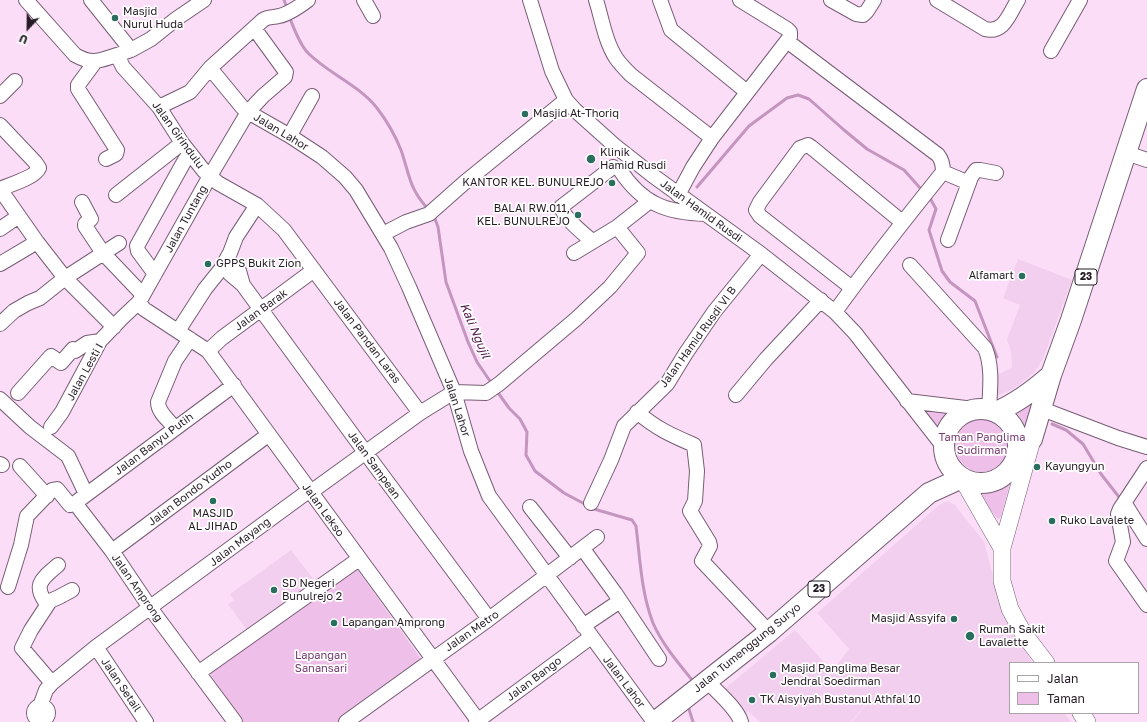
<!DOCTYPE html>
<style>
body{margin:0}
#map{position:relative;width:1147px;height:722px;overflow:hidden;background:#fcddf8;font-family:"Golos Text",sans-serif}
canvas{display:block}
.legend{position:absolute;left:1009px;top:662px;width:130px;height:52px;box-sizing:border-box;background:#fff;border:1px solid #a8a4a7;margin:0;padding:5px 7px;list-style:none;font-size:12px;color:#251b24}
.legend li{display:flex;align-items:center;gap:8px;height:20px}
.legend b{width:20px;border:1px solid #a8a4a7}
.north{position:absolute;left:8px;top:8px;width:40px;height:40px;-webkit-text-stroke:3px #fff;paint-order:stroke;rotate:202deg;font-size:11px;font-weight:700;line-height:16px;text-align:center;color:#251b24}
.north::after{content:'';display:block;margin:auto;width:14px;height:18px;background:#251b24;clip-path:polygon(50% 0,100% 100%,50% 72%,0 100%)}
</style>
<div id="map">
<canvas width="1147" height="722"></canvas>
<ul class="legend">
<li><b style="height:5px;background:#fff"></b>Jalan</li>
<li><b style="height:11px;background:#eebfe9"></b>Taman</li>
</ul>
<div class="north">U</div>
</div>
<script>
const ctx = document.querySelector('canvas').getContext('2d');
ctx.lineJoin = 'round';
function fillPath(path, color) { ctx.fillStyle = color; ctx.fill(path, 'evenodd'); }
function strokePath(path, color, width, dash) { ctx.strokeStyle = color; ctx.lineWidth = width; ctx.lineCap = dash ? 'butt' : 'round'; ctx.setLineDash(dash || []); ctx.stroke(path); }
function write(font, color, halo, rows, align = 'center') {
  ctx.font = font + ' "Golos Text",sans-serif'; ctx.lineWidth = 3.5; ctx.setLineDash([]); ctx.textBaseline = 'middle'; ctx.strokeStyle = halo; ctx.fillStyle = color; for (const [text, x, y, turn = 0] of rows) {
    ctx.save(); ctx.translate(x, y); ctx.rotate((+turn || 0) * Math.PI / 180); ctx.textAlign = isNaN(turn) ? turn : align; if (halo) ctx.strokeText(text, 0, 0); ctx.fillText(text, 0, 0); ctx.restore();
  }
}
const built = new Path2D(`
 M1018,259L1072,280L1043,359L1034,373L1013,389L997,396L998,375L1012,367L1011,352L1007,339L1020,305L1003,298Z
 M947,501L955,505L984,542L1002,607L1032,663H1010V713H1064L1071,722H852L890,676L851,722H760L748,711L743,716L721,692L795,630L832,671L849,649L817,613L939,505Z
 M291,550L318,585L249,633L228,604L234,600L230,594Z`);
const green = new Path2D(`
 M1042,391L1026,429L1021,418L1015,411Z
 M929,412H950L938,429L927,415Z
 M955 445a27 27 0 1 1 54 0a27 27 0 1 1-54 0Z
 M1010,483L1001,516L999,519L997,518L976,491L979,490H992Z
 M357,569L421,659L338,722H242L209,672Z`);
const stream = new Path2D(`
 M284,0L287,8
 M289,16C294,28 299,44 308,53C329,74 359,85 377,108C387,121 395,135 401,150C410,176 409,189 429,210
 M697,187L749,126L787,98L798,95L809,99L844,130L867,149L904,170L921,189
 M930,198L936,209L929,230L942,271L950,282L975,301L997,357
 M434,216L438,227L446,282L468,342L477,362L492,384
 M496,390L509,408L520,419L527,432L526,455L535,471L564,493L594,509L632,520L636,526C640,558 641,592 653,623C662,644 679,664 693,681
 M1052,424L1066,430L1083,444L1101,474L1119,497
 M688,706L693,722`);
const minor = new Path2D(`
 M26,0L75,55C93,65 98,61 117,55L123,67L159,107L182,143L204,171L218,183L257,205L284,230L420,413
 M91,0L131,50
 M364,0L373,16
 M530,0L552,71L566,100L575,110L614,145L652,175L761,254L835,312L855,333L943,446
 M596,0C602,19 605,41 616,58C620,64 625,69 631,75L712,138
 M660,0L671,30L747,92
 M831,0L856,14L863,15L867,11L874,0
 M937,0L985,29C1004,34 1009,14 1018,0
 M254,28L286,72L285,77L263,96L248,112L210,176L139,302L144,309L208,351L479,722
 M787,41L938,155C942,160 943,165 943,172C906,218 869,264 835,312
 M1051,51L1080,0
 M117,55L131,50L151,39L176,19L204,0
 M95,62L78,85V89L117,150L116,154L106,159
 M210,68L242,107L248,112L290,136L322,157L345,177L356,190L391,248L409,287L454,392L471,451L489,496L654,722
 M0,96L15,81
 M159,107L190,92L210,68L263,20C269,16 272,18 279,16C289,14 300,6 308,0
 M0,125L35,162L39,168C36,177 9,185 0,189
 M290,135L312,96
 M1126,153L1147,160
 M620,170C642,204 667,213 706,214
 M943,172L969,183
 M0,189L37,242L65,278L114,327
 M116,195L182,143
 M678,195L693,167L712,138L790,37V32L787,29L740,0
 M82,202L91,219L85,224V226L103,253L143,295
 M0,229L19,216
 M383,234L406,222L429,214L464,183L566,100
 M948,240L971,177L976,170H980L996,173
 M592,241C584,234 563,217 561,207L613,167
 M574,253L617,227L650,201
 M0,264L37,242
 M910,265L985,348C993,367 990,389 989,410
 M155,274L138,251L137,246L185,160L190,154
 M243,285L239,271L235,266L231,264H229L227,269L230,274L243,285L365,452L489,619
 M852,288L760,216L756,210L760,202L800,148L808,145L811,147L902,222
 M0,324L14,311L28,303L40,298L65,278L119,243
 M178,331L205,289L221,269L230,253L236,237L257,205
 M208,351L222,338L314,270
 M454,392L486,393L499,384L576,319L610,287L638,253L617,227
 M18,393L51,356L61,363L73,349L75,351L87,343L100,341
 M736,395L766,359L821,300
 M0,399L30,427L68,456L86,494
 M907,401L974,409
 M1042,409L1118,438L1147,447
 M637,412C657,429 671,435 694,445L697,471L695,501L690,511L709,542L710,546L702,561L769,632
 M51,427L62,412L100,341L122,318L139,302
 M175,428C169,420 158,413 158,402L175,361L190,339
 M0,464L2,465
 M20,466L47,496
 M1147,468L1120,509L1118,514L1123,542L1116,561L1147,605
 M75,503L112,551L151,609L235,722
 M591,503L611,460L624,426L667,384L686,353L714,312L761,254
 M1125,504L1147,539
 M530,507L570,558
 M583,549L615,593L659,659
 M112,551L268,435
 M8,587L21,545L27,516L52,490L57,489L70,505L75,503L234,385
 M47,604C32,585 42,579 58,565
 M583,626L620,601
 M96,647L146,722
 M198,673L359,559
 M707,681C717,692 737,708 741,722
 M52,683L22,648L31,630L50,601L59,597L72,590
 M34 713a7 7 0 1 1 14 0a7 7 0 1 1-14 0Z
 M40,706L46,690L52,683L96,647L303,495L315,489L420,413L454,392
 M346,722L489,619L597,537
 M476,722L591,637`);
const major = new Path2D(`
 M1032,440L1002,548V581L1010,609L1023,633L1046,663
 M962,478L1002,548
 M1081,713L1087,722`);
const highway = new Path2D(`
 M944 446a37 37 0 1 1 74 0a37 37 0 1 1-74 0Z
 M996,412C1017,403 1034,390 1051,375
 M1017,456L1032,439L1051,375L1071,320L1147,89
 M655,722L769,632L929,493L962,478`);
const markers = [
 [115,18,4,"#2a6e5f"],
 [525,114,4,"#2a6e5f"],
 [591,159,5,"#2a6e5f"],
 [612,183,4,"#2a6e5f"],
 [578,215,4,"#2a6e5f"],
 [208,264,4,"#2a6e5f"],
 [1022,276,4,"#2a6e5f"],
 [1037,467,4,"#2a6e5f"],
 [213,501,4,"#2a6e5f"],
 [1052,521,4,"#2a6e5f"],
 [274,590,4,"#2a6e5f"],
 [954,619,4,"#2a6e5f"],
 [334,623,4,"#2a6e5f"],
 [970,636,5,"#2a6e5f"],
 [773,675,4,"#2a6e5f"],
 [752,700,4,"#2a6e5f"]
];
const shields = [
 [1086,277,22],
 [819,589,22]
];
const shieldNames = [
 ["23",1086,277],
 ["23",819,589]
];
const poiNames = [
 ["Masjid",123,12],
 ["Nurul Huda",123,25],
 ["Masjid At-Thoriq",533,114],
 ["Klinik",600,153],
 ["Hamid Rusdi",600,166],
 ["KANTOR KEL. BUNULREJO",604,183,"right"],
 ["BALAI RW.011,",570,209,"right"],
 ["KEL. BUNULREJO",570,222,"right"],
 ["GPPS Bukit Zion",216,264],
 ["Alfamart",1014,276,"right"],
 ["Kayungyun",1045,467],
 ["MASJID",213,514,"center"],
 ["AL JIHAD",213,527,"center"],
 ["Ruko Lavalete",1060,521],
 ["SD Negeri",282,584],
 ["Bunulrejo 2",282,597],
 ["Masjid Assyifa",946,619,"right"],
 ["Lapangan Amprong",342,623],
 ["Rumah Sakit",979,630],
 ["Lavalette",979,643],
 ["Masjid Panglima Besar",781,669],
 ["Jendral Soedirman",781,682],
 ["TK Aisyiyah Bustanul Athfal 10",760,700]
];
const streetNames = [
 ["Jalan Lahor",281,132,31],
 ["Jalan Girindulu",178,135,54],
 ["Jalan Hamid Rusdi",701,211,36],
 ["Jalan Tuntang",186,219,-61],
 ["Jalan Barak",261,310,-36],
 ["Jalan Hamid Rusdi VI B",698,337,-54],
 ["Jalan Pandan Laras",367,341,53],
 ["Jalan Lesti I",85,372,-61],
 ["Jalan Lahor",457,407,72],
 ["Jalan Banyu Putih",154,444,-37],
 ["Jalan Sampean",374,465,54],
 ["Jalan Bondo Yudho",190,493,-37],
 ["Jalan Lekso",323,510,54],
 ["Jalan Mayang",240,542,-37],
 ["Jalan Amprong",137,588,55],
 ["Jalan Metro",472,631,-35],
 ["Jalan Tumenggung Suryo",747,648,-39],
 ["Jalan Bango",534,679,-37],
 ["Jalan Lahor",624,682,53],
 ["Jalan Setail",121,685,56]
];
const parkNames = [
 ["Taman Panglima",982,438],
 ["Sudirman",982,451],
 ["Lapangan",321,656],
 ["Sanansari",321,669]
];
const waterNames = [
 ["Kali Ngujil",475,331,67]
];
fillPath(built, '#f3cfef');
fillPath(green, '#eebfe9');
strokePath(stream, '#c495bf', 3);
strokePath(minor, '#775d74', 16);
strokePath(major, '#775d74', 18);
strokePath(highway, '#775d74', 22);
strokePath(minor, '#fff', 14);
strokePath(major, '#fff', 17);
strokePath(highway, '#fff', 20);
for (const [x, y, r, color] of markers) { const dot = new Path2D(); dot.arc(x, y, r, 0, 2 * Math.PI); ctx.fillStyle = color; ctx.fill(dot); strokePath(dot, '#fff', 1.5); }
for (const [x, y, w] of shields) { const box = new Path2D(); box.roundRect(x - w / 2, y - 8, w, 16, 3); ctx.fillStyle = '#fff'; ctx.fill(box); strokePath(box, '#251b24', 1); }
write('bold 10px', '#251b24', null, shieldNames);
write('11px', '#251b24', '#fff', poiNames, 'left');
write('11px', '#251b24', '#fff', streetNames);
write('11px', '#753b71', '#fff', parkNames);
write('italic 12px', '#50184d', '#fff', waterNames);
</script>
